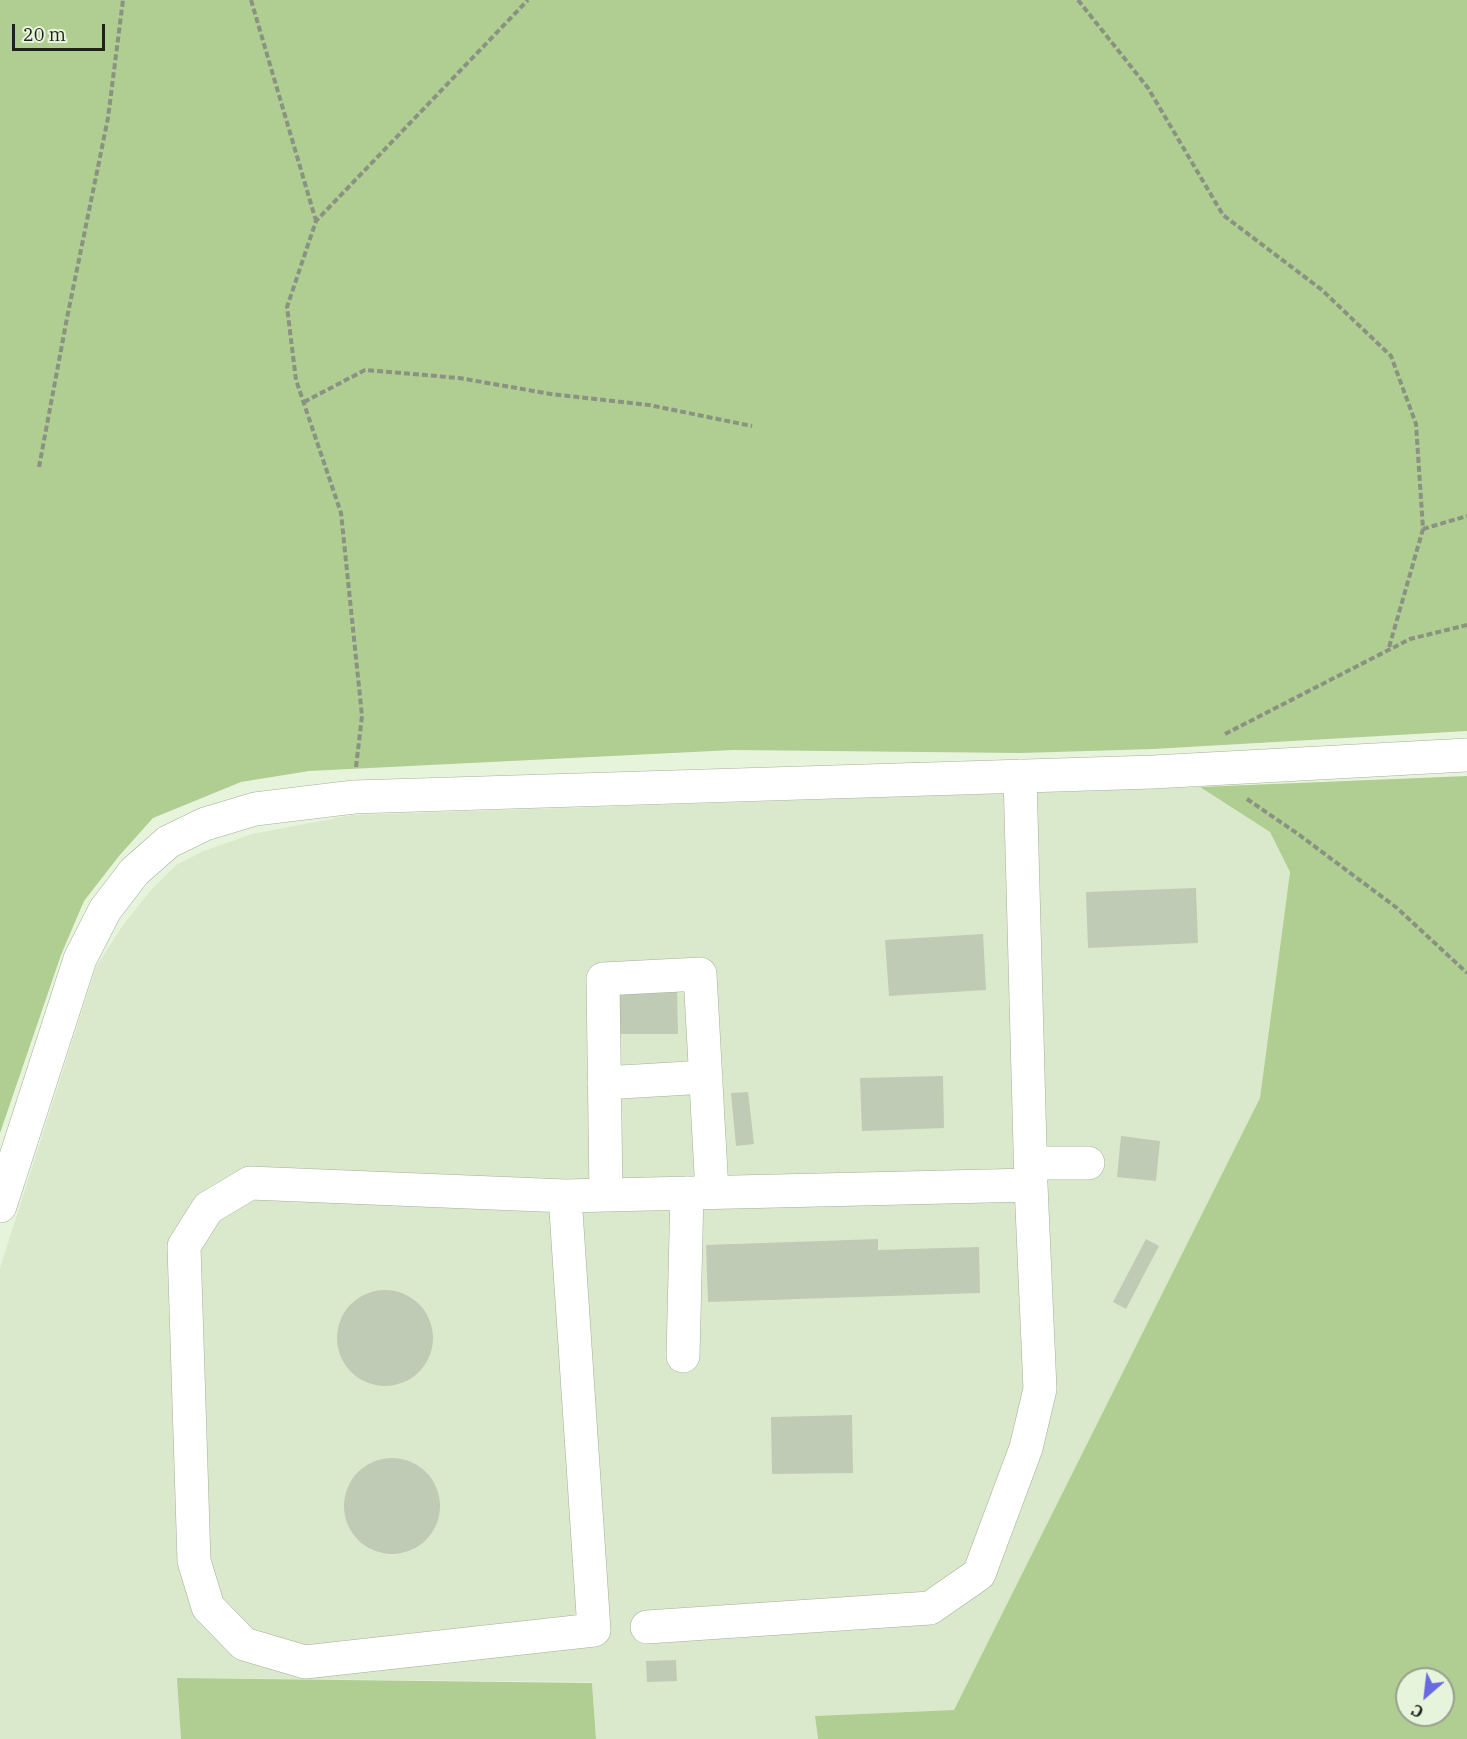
<!DOCTYPE html>
<meta charset="utf-8">
<style>
body{margin:0}
#map{position:relative;width:1467px;height:1739px;overflow:hidden;background:#e7f4dc;font-family:"IBM Plex Serif",serif}
canvas{display:block}
.north{position:absolute;left:1395px;top:1667px;width:60px;height:60px;box-sizing:border-box;background:#e7f4dc;border:2px solid #97a08e;border-radius:50%;rotate:208deg;font-size:16px;font-weight:700;line-height:24px;text-align:center;color:#1e221a}
.north::after{content:'';display:block;margin:auto;width:21px;height:27px;background:#6969e2;clip-path:polygon(50% 0,100% 100%,50% 72%,0 100%)}
.scale{position:absolute;left:12px;top:24px;width:93px;height:27px;box-sizing:border-box;border:3px solid #1e221a;border-top:0;padding-left:8px;font-size:18px;line-height:21px;white-space:nowrap;color:#1e221a;-webkit-text-stroke:4px #e7f4dc;paint-order:stroke}
</style>
<div id="map">
<canvas width="1467" height="1739"></canvas>
<div class="north">С</div>
<div class="scale">20 m</div>
</div>
<script>
const ctx = document.querySelector('canvas').getContext('2d');
ctx.lineJoin = 'round';
function fillPath(path, color) { ctx.fillStyle = color; ctx.fill(path, 'evenodd'); }
function strokePath(path, color, width, dash) { ctx.strokeStyle = color; ctx.lineWidth = width; ctx.lineCap = dash ? 'butt' : 'round'; ctx.setLineDash(dash || []); ctx.stroke(path); }
const built = new Path2D(`
 M1200,787L1270,832L1290,872L1260,1098L954,1710L815,1716L818,1739H596L592,1682L178,1678L181,1739H0V1268L96,967L121,928L150,891L176,865L204,851L252,834L352,815Z`);
const green = new Path2D(`
 M0,0H1467V731L1153,749L1021,753L733,750L309,771L241,782L153,818L119,856L84,901L61,955L0,1133Z
 M1467,776V1739H818L815,1716L954,1710L1260,1098L1290,872L1270,832L1200,787ZM1407,1679H1443V1715H1407Z
 M177,1678L592,1683L596,1739H181Z`);
const building = new Path2D(`
 M1196,888L1198,943L1088,948L1086,892Z
 M983,934L986,990L889,996L885,940Z
 M677,990L678,1034H618L617,991Z
 M943,1076L944,1128L862,1131L860,1078Z
 M748,1092L754,1144L736,1146L731,1093Z
 M1121,1136L1160,1141L1156,1181L1117,1177Z
 M878,1239V1250L979,1247L980,1293L708,1302L706,1245Z
 M1146,1239L1159,1246L1126,1309L1113,1302Z
 M337 1338a48 48 0 1 1 96 0a48 48 0 1 1-96 0Z
 M852,1415L853,1473L772,1474L771,1417Z
 M344 1506a48 48 0 1 1 96 0a48 48 0 1 1-96 0Z
 M676,1660L677,1681L647,1682L646,1661Z`);
const path = new Path2D(`
 M251,0L316,221
 M1078,0L1148,88L1223,215L1322,290L1391,356L1416,424L1423,529L1388,651
 M304,402L365,370L459,378L551,394L649,405L752,426
 M39,467L67,318L108,118L123,0
 M1423,529L1467,516
 M1225,734L1410,639L1467,625
 M356,767L362,716L341,513L296,380L287,307L316,221L528,0
 M1247,799L1298,834L1397,908L1467,973`);
const minor = new Path2D(`
 M604,1083L706,1077
 M1031,1163H1088
 M606,1195L603,979L700,974L712,1192
 M565,1196L594,1630L305,1662L244,1644L208,1607L194,1561L184,1246L208,1208L250,1183L565,1196L1031,1185
 M0,1206L80,959L105,910L134,872L168,842L205,824L255,809L354,797L1153,772L1467,755
 M683,1356L687,1193
 M647,1627L930,1608L979,1574L1026,1448L1040,1389L1031,1185L1020,776`);
fillPath(built, '#dae9cb');
fillPath(green, '#b0cd92');
fillPath(building, '#bfcbb4');
strokePath(minor, '#a4af99', 34);
strokePath(path, '#8a9282', 4, [6, 3]);
strokePath(minor, '#fff', 33);
</script>
